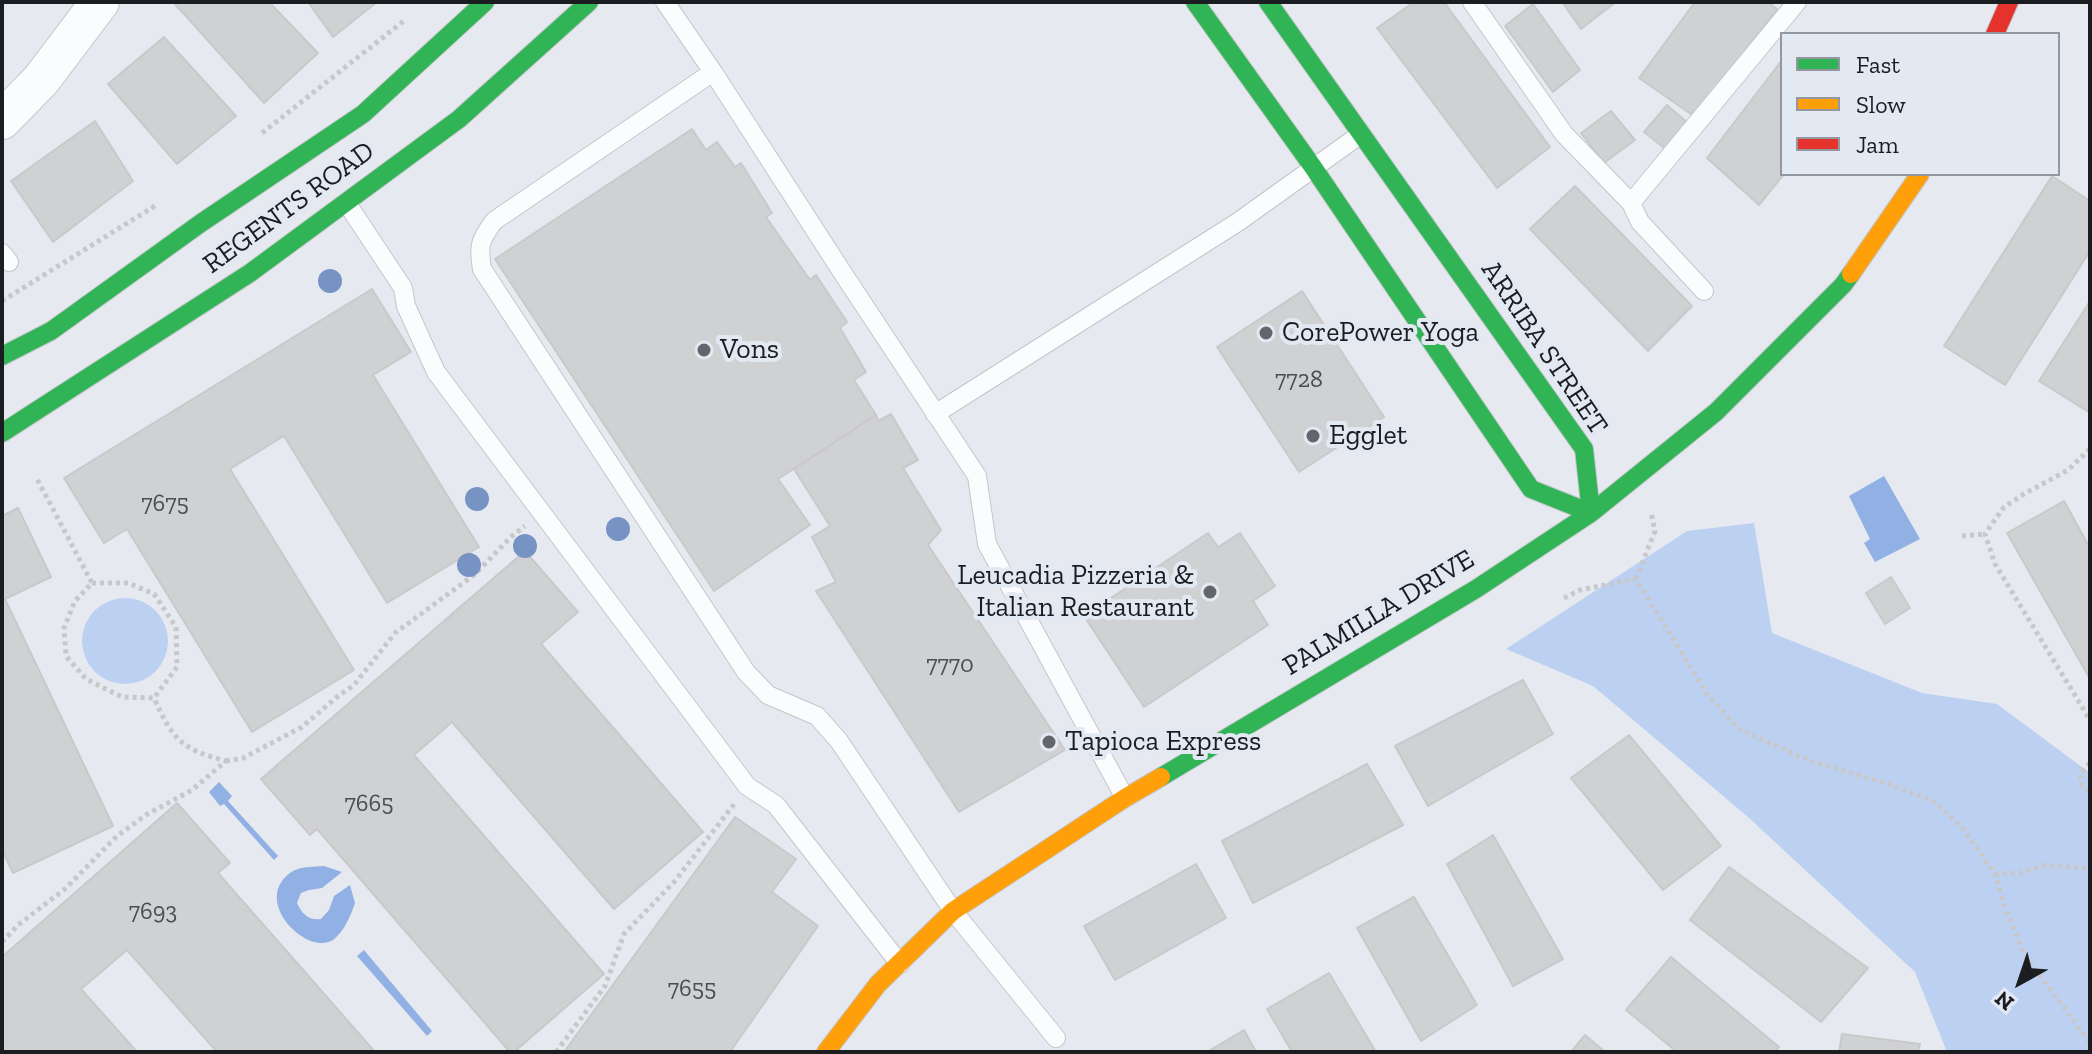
<!DOCTYPE html>
<style>
body{margin:0}
#map{position:relative;width:2092px;height:1054px;overflow:hidden;background:#e6eaf0;font-family:"Zilla Slab",serif}
canvas{display:block}
.frame{position:absolute;inset:0;border:4px solid #1b1d20;pointer-events:none}
.legend{position:absolute;left:1780px;top:32px;width:280px;height:144px;box-sizing:border-box;background:#e3e9f3;border:2px solid #93979f;margin:0;padding:10px 14px;list-style:none;font-size:24px;color:#1b1d20}
.legend li{display:flex;align-items:center;gap:16px;height:40px}
.legend b{width:40px;border:2px solid #93979f}
.north{position:absolute;left:1980px;top:942px;width:80px;height:80px;-webkit-text-stroke:6px #e3e9f3;paint-order:stroke;rotate:220deg;font-size:22px;font-weight:700;line-height:32px;text-align:center;color:#1b1d20}
.north::after{content:'';display:block;margin:auto;width:28px;height:36px;background:#1b1d20;clip-path:polygon(50% 0,100% 100%,50% 72%,0 100%)}
</style>
<div id="map">
<canvas width="2092" height="1054"></canvas>
<div class="frame"></div>
<ul class="legend">
<li><b style="height:10px;background:#30b455"></b>Fast</li>
<li><b style="height:10px;background:#ff9f0a"></b>Slow</li>
<li><b style="height:10px;background:#e5322d"></b>Jam</li>
</ul>
<div class="north">N</div>
</div>
<script>
const ctx = document.querySelector('canvas').getContext('2d');
ctx.lineJoin = 'round';
function fillPath(path, color) { ctx.fillStyle = color; ctx.fill(path, 'evenodd'); }
function strokePath(path, color, width, dash) { ctx.strokeStyle = color; ctx.lineWidth = width; ctx.lineCap = dash ? 'butt' : 'round'; ctx.setLineDash(dash || []); ctx.stroke(path); }
function write(font, color, halo, rows, align = 'center') {
  ctx.font = font + ' "Zilla Slab",serif'; ctx.lineWidth = 8; ctx.setLineDash([]); ctx.textBaseline = 'middle'; ctx.strokeStyle = halo; ctx.fillStyle = color; for (const [text, x, y, turn = 0] of rows) {
    ctx.save(); ctx.translate(x, y); ctx.rotate((+turn || 0) * Math.PI / 180); ctx.textAlign = isNaN(turn) ? turn : align; if (halo) ctx.strokeText(text, 0, 0); ctx.fillText(text, 0, 0); ctx.restore();
  }
}
const green = new Path2D(`
 M1754,523L1772,633L1922,693L1997,704L2090,773V1052H1947L1915,972L1748,817L1593,686L1506,649L1687,531Z
 M82 641a43 43 0 1 1 86 0a43 43 0 1 1-86 0Z`);
const water = new Path2D(`
 M1884,476L1920,539L1875,562L1864,543L1870,539L1849,496Z
 M219,782L232,796L228,801L278,856L274,860L224,804L220,806L209,792Z
 M324,866L342,872L322,888L309,890L301,893L297,903C302,914 309,921 321,919L329,910L334,896L350,885L355,903C351,915 344,932 333,940C306,957 249,898 293,871C302,866 315,867 324,866Z
 M364,950L432,1031L427,1036L357,956Z`);
const building = new Path2D(`
 M177,2H269L318,53L264,103L175,4Z
 M308,2H377L333,37Z
 M1414,2H1444L1550,147L1497,188L1377,28Z
 M1562,2H1616L1581,29Z
 M1695,2H1768L1777,9L1695,117L1639,78Z
 M1533,4L1580,70L1553,92L1505,26Z
 M164,37L236,116L177,164L108,84Z
 M1782,60V174H1784L1759,205L1707,158Z
 M1667,105L1689,124L1668,151L1644,132Z
 M1611,111L1635,140L1604,163L1581,133Z
 M95,121L133,181L53,242L11,181Z
 M692,129L706,150L717,142L735,167L741,163L772,213L766,217L810,280L816,275L847,322L840,328L866,372L854,380L876,415L778,479L810,525L714,591L495,259Z
 M2052,176L2090,201V251L2005,385L1944,346Z
 M1575,186L1692,306L1648,351L1530,229Z
 M372,289L411,352L373,375L479,547L387,603L284,436L230,469L354,670L252,732L127,529L104,543L64,478Z
 M1302,291L1384,417L1299,472L1217,347Z
 M2090,301V413L2039,381Z
 M891,414L918,460L903,468L941,530L928,545L1065,750L959,812L816,591L836,582L812,537L830,526L794,469L876,415L878,421Z
 M2064,501L2090,548V679L2007,533Z
 M18,508L51,577L5,599L113,826L13,873L2,850V516Z
 M1208,533L1218,547L1240,533L1275,586L1253,601L1268,625L1144,707L1084,616Z
 M525,551L578,612L541,644L703,832L614,909L452,722L414,755L604,974L514,1052H510L317,829L310,835L261,779Z
 M1891,577L1910,608L1885,624L1866,593Z
 M1523,680L1553,734L1428,806L1395,746Z
 M1629,735L1721,846L1663,890L1571,778Z
 M1367,764L1403,825L1253,903L1222,841Z
 M177,803L230,863L218,873L375,1052H217L127,950L81,989L137,1052H2V957Z
 M735,817L796,859L772,892L818,926L730,1052H564Z
 M1493,835L1563,959L1513,986L1447,864Z
 M1196,864L1226,918L1115,980L1084,926Z
 M1729,867L1868,968L1821,1022L1690,920Z
 M1414,897L1477,1005L1421,1041L1357,928Z
 M1671,957L1779,1047L1774,1052H1677L1626,1010Z
 M1329,973L1376,1052H1292L1267,1009Z
 M1244,1030L1256,1052H1207Z
 M1842,1034L1920,1044L1918,1052H1839Z
 M1585,1035L1605,1052H1571Z`);
const path = new Path2D(`
 M262,133L405,20
 M2,301L158,204
 M2090,449L2068,470L2024,494L2004,507L1985,534L1995,564L2090,720
 M1962,536L1985,534
 M1636,579L1655,531L1651,512
 M92,583H128L154,594L176,627L177,667L154,698
 M1564,598L1580,590L1636,579L1707,694L1739,729L1808,760L1888,784L1933,801L1962,827L1995,874L2006,911L2024,954L2090,1042
 M226,761L243,758L302,727L337,697L354,685L395,633L474,575L512,536L525,526
 M2090,763L2080,774L2081,784L2090,792
 M1995,874L2020,873L2045,865L2090,869
 M2,942L18,925L65,889L117,836L146,815L192,790L226,761C181,749 173,740 154,698L122,697L86,679L66,656L64,628L75,601L92,583L36,477
 M556,1052L605,986L624,934L675,881L735,803`);
const lane = new Path2D(`
 M665,2L713,72L844,275L977,476L987,544L1125,798
 M1472,2L1564,134L1631,203L1797,2
 M713,72L494,221C480,240 478,246 482,269L746,672L768,695L817,716L839,741L953,911L1056,1038
 M346,202L403,288L406,306L436,372L747,786L776,805L900,964
 M1631,203L1640,222L1704,291
 M2,253L9,262
 M935,414L1238,222L1361,134`);
const street = new Path2D(`
 M2,120L41,80L100,2`);
const fast = new Path2D(`
 M1195,2L1313,167L1531,489L1591,513
 M1268,2L1584,449L1591,513
 M2,356L51,331L201,223L363,114L485,2
 M2,433L250,273L459,119L589,2
 M1161,777L1476,589L1591,513L1716,412L1843,285L1851,274`);
const slow = new Path2D(`
 M1851,274L1920,174
 M826,1052L878,984L953,911L1125,798L1161,777`);
const jam = new Path2D(`
 M1995,34L2009,2`);
const trees = [
 [330,281],
 [477,499],
 [618,529],
 [525,546],
 [469,565]
];
const markers = [
 [1266,333,8,"#626569"],
 [704,350,8,"#626569"],
 [1313,436,8,"#626569"],
 [1210,592,8,"#626569"],
 [1049,742,8,"#626569"]
];
const numberNames = [
 ["7728",1299,380],
 ["7675",165,504],
 ["7770",950,665],
 ["7665",369,804],
 ["7693",153,912],
 ["7655",692,989]
];
const streetNames = [
 ["REGENTS ROAD",289,208,-36],
 ["ARRIBA STREET",1544,348,56],
 ["PALMILLA DRIVE",1379,613,-31]
];
const poiNames = [
 ["CorePower Yoga",1282,333],
 ["Vons",720,350],
 ["Egglet",1329,436],
 ["Leucadia Pizzeria &",1194,576,"right"],
 ["Italian Restaurant",1194,608,"right"],
 ["Tapioca Express",1065,742]
];
fillPath(green, '#bcd0f2');
fillPath(water, '#91b0e3');
fillPath(building, '#d0d1d3');
strokePath(building, '#c9c9cb', 2);
strokePath(lane, '#c3c6ca', 20);
strokePath(street, '#c3c6ca', 40);
strokePath(fast, '#c3c6ca', 20);
strokePath(slow, '#c3c6ca', 20);
strokePath(jam, '#c3c6ca', 20);
strokePath(path, '#c8c8ca', 5, [4, 4]);
strokePath(lane, '#fbfcfd', 18);
strokePath(street, '#fbfcfd', 38);
strokePath(fast, '#30b455', 18);
strokePath(slow, '#ff9f0a', 18);
strokePath(jam, '#e5322d', 18);
ctx.fillStyle = '#7793c4';
for (const [x, y] of trees) { ctx.beginPath(); ctx.arc(x, y, 12, 0, 2 * Math.PI); ctx.fill(); }
for (const [x, y, r, color] of markers) { const dot = new Path2D(); dot.arc(x, y, r, 0, 2 * Math.PI); ctx.fillStyle = color; ctx.fill(dot); strokePath(dot, '#e3e9f3', 3); }
write('24px', '#4b4d50', null, numberNames);
write('28px', '#1b1d20', '#e3e9f3', streetNames);
write('28px', '#1b1d20', '#e3e9f3', poiNames, 'left');
</script>
